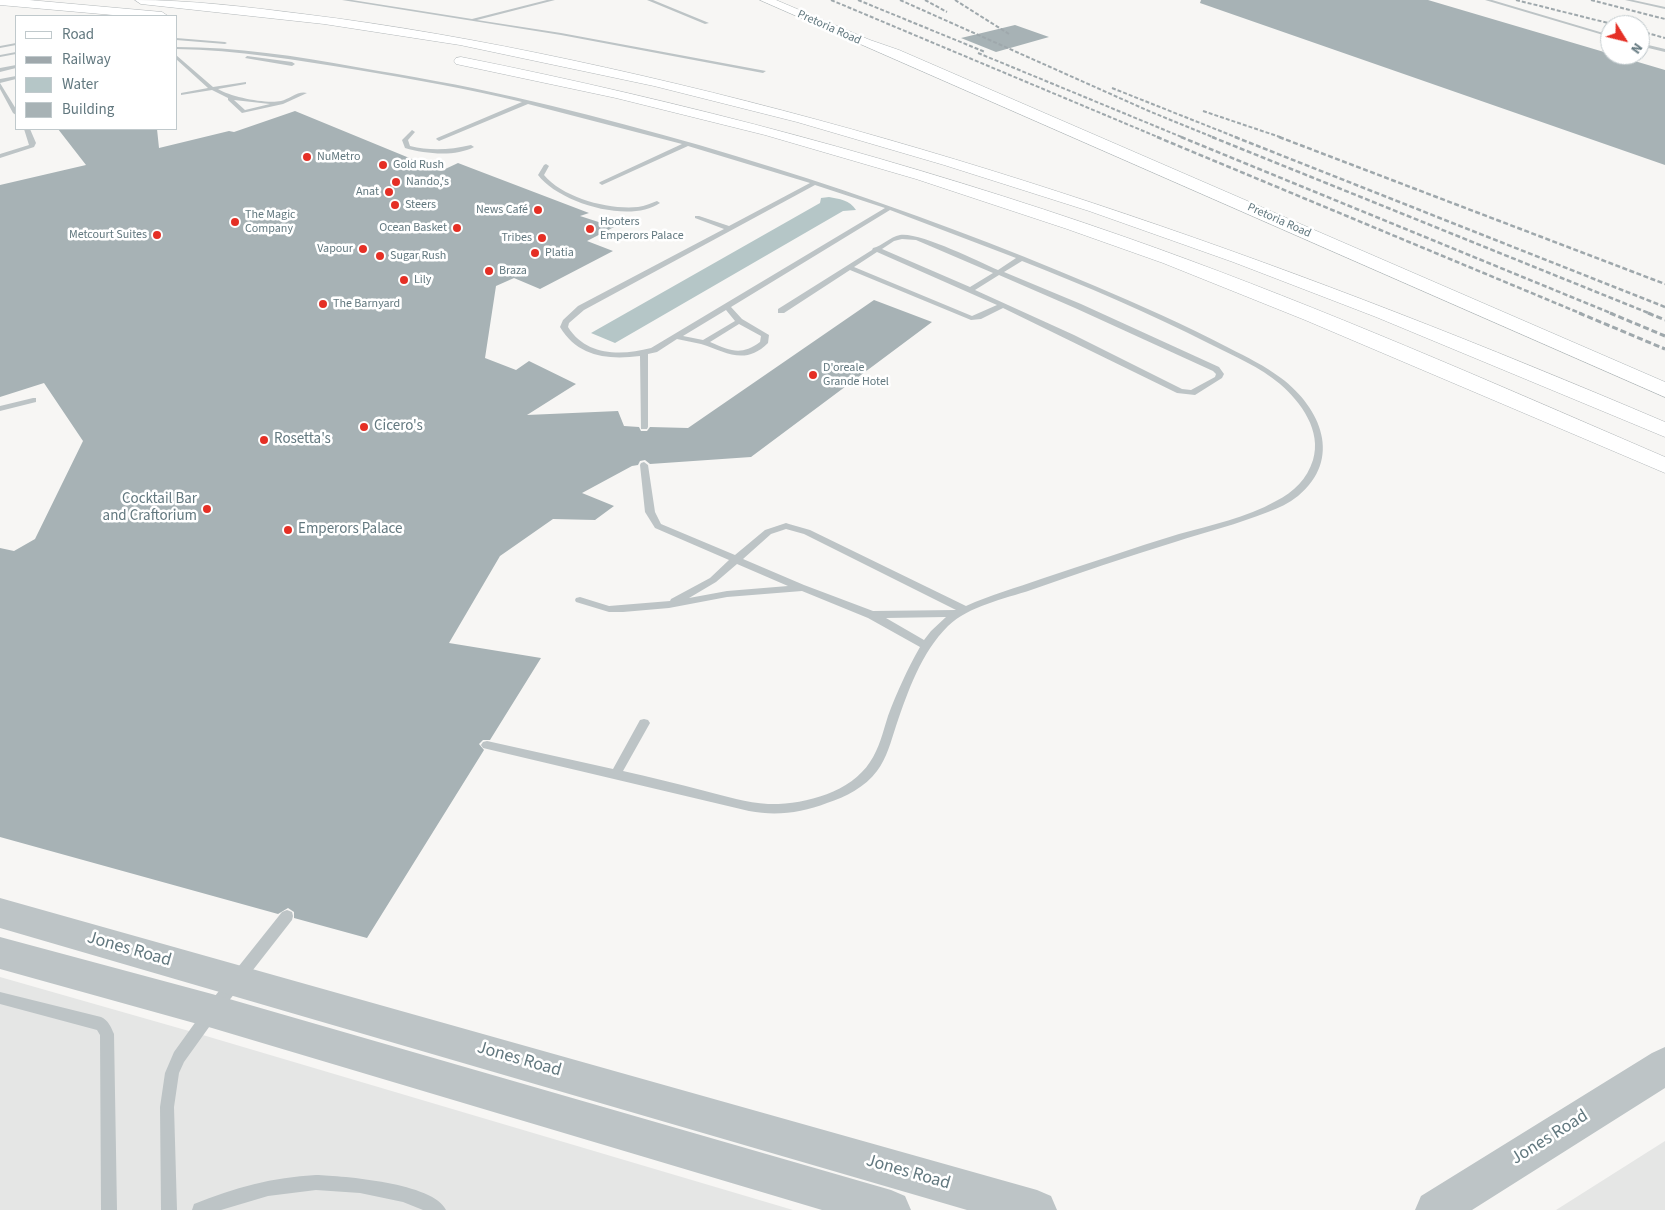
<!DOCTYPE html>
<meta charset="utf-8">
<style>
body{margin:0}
#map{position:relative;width:1665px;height:1210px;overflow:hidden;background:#f7f6f4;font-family:"Source Sans 3",sans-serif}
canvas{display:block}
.legend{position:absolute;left:15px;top:15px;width:162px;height:115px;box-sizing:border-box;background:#fff;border:1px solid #c0c9cc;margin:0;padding:6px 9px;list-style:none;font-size:15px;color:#62787f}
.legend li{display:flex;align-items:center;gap:10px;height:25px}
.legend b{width:25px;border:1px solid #c0c9cc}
.north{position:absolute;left:1600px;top:15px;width:50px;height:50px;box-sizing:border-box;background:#fff;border:1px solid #c0c9cc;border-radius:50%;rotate:126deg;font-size:14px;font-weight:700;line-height:20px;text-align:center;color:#62787f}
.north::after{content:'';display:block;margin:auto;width:18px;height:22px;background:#e52f25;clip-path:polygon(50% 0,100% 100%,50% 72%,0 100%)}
</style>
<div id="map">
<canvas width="1665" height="1210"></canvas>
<ul class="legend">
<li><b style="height:6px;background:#fff"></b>Road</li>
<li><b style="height:6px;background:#9fa8ac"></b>Railway</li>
<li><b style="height:14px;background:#b5c6c7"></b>Water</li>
<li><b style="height:14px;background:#a7b2b5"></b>Building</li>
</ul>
<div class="north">N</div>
</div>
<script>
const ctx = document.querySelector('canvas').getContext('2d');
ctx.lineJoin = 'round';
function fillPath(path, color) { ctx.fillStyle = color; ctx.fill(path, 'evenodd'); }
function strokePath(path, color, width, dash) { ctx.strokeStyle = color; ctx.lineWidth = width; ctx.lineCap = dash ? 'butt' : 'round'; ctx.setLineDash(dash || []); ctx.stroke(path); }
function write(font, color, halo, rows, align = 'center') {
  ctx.font = font + ' "Source Sans 3",sans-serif'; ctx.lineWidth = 5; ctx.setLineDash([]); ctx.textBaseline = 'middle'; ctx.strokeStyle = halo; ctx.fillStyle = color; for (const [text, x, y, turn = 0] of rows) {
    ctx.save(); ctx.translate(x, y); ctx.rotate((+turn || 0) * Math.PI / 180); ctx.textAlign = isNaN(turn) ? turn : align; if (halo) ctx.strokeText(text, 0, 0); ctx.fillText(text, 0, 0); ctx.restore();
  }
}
const built = new Path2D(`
 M0,977L196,1033L793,1210H0Z
 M1665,1141V1210H1556Z`);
const water = new Path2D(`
 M829,197C839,199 850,200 856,210L843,211L615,343L591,333L820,203L821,198Z`);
const building = new Path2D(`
 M1201,0H1428L1665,70V165L1200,3Z
 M1015,25L1049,37L996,52L961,38Z
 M295,111L441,171L458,163L471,168L589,213L580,216L614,227L587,241L613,251L540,289L514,278L496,286L485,358L516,370L529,361L576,384L527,415L618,411L624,426L639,427L641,431H647L650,427L688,428L874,300L932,322L751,457L650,464L645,460L640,461L638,465L632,466L582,493L614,506L595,520L553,519L500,556L449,643L541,658L490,740H483L479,744L484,750L367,938L294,918V912L288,908L278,914L0,837V548L14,551L35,539L83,441L44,383L0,397V185L86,165L58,129H157L159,148L229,131L234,132Z`);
const service = new Path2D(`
 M342,0H352L472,19L547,0H555L477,20L561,33L766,71L763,73L561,35Z
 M647,0H653L709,23L705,24Z
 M1485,0H1492L1610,35V37Z
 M1625,0H1633L1665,7V9Z
 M176,38L225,42L227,43L225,44L176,40Z
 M16,43V45L0,48V46Z
 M1640,43L1665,49V52L1640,46Z
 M176,47C237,47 296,56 356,67C409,76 462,85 514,97C713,143 907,206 1095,286C1140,305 1185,325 1229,348C1247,357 1265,366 1281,378C1321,408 1343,459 1298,496C1289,503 1279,508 1268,512C1238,524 1206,532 1175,542C1126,557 1079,573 1031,590C1004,599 969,606 948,626C921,653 908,691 896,726C891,741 887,758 877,771C865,787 846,797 827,803C801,813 776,816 749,811L483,748L481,745L483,742L487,741L613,769L640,720L644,719L648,720L650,723L623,771C651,777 678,784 705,791C725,796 747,803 768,804C803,805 850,793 870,762C879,749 883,732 888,716C897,692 907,670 920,647L868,618L802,591L727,597L669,608L623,612H609L576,602L575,600L576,598L580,597L609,606L670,601L671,599L710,578L729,560L655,528L645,512L640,465L641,463L644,462L648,465L655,512L661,524L735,555L765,530L786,523L789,524L810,530L966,606C990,595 1016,588 1041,579C1087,564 1133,548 1179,534C1211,525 1246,518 1276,501C1294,492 1307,479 1313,460C1322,431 1301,402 1280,384C1260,367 1234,356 1210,344C1149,313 1086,286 1022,261L1004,272L1081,304L1219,367L1224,374L1222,378L1195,395L1177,393L1003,308L981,319L971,320L850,270L784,313H778V309L872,250L873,248C882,246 890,237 900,235C920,232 977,261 998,270L1016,258L890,210L731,307L742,319L769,335L768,343C745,366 726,352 701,344C693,342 685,341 677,339L657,352L648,354V427L647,429H641L640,356C608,360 578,357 560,327L563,320L578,306L724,229L695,218V216H699L729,226L810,183L688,146L602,185L599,183L600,182L682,144L528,104L439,141L436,139L437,138L522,102C468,89 413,79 358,70C297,60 238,50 176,49ZM815,185L885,208L651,348C621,356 586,356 568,327L569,323L584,310ZM902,239L916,240L993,273L970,287L882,249L894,241ZM877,252L997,305L972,316L854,267ZM999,275L1075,308L1213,371L1216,374L1215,377L1191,390L1182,389L1074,335L975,290ZM726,310L735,321L703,340L683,336ZM739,324L761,336L760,342C741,356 731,351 710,342ZM786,529L804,534L956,610L873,611L804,585L743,559L771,534ZM737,564L788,586L727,591L689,598L716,582ZM946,617L931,631L924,640L886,618Z
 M16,52V54L0,57V55Z
 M176,55L213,87L246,82V84L218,89C231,97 265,104 281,101C289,99 299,90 307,93L283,104L242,113L228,100V98L212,90L181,95V93L208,88L176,59ZM234,100L270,104L245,110Z
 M247,56L292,62L295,64L292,66L245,58Z
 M16,65V68L0,72V68Z
 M16,76V79L0,83L16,109V115L13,113L0,89V79Z
 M24,129H30L36,143L34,147L0,158V154L29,145Z
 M412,130L415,132L408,140L410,146C430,151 450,150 471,145L474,147C455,157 426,154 405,148L402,140Z
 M546,164L549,166L544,175C563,198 609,210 638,207C645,206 651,203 657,201L660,203C630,224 559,203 538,175L544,165Z
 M33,398H36V402L0,411V406Z
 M287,910L292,912L293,916L292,920L217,1016L184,1062L179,1073L174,1107L177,1210H161L160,1107L165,1073L174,1052L207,1006L282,912Z
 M0,992L101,1017C108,1020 111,1027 114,1034L117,1210H101L100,1035L97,1030L0,1004Z
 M316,1175C343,1176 434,1183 446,1210H423L403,1202L360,1193L316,1190L268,1196L221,1210H192L194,1204C234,1188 273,1177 316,1175Z`);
const tertiary = new Path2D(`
 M0,898L1037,1190L1051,1196L1057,1210H967L0,928Z
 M0,937L212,994L891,1190L905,1196L911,1210H822L212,1028L0,969Z
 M1665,1047V1088L1472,1210H1415L1421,1196L1652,1053Z`);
const primary = new Path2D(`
 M760,0H776L870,40L899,50L1665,382V397Z`);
const motorway = new Path2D(`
 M0,0H29L162,12L168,16H124L0,5Z
 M135,0C191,0 247,7 303,14C393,25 482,41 571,60C951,141 1308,270 1665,422V437L1376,317L1233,262L1089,211L944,165L797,122L654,86L460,45L324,24L141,4Z
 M461,57C686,102 908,161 1125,237C1293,296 1457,367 1621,438L1665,457V473L1305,320L1163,263L1067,229L916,179L765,135L616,98L456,64L454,61L456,58Z`);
const railFar2 = new Path2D(`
 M831,0L1160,138
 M858,0L985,52
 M900,0L1151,112L1215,138
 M925,0L947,12
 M955,0L1009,34
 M1516,0L1616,25
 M1591,0L1665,19
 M1640,31L1665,38
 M978,53L1184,138
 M1112,88L1238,138
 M1203,111L1283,138`);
const railFar1 = new Path2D(`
 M1157,137L1582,314
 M1181,137L1613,314
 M1212,137L1651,314
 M1235,137L1665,307
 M1279,137L1665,284`);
const rail = new Path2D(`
 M1579,313L1665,349
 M1610,313L1665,336
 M1648,313L1665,320`);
const markers = [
 [307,157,5,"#e52f25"],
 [383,165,5,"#e52f25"],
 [396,182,5,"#e52f25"],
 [389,192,5,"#e52f25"],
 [395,205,5,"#e52f25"],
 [538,210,5,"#e52f25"],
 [235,222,5,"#e52f25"],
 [457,228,5,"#e52f25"],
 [590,229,5,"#e52f25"],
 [157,235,5,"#e52f25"],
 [542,238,5,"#e52f25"],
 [363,249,5,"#e52f25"],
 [535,253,5,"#e52f25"],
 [380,256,5,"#e52f25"],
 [489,271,5,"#e52f25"],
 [404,280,5,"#e52f25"],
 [323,304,5,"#e52f25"],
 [813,375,5,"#e52f25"],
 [364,427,5,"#e52f25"],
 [264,440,5,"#e52f25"],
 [207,509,5,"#e52f25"],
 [288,530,5,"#e52f25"]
];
const farStreetnames = [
 ["Pretoria Road",829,28,24],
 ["Pretoria Road",1279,221,24]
];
const farPoinames = [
 ["NuMetro",317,157],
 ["Gold Rush",393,165],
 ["Nando,'s",406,182],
 ["Anat",379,192,"right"],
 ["Steers",405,205],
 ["News Café",528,210,"right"],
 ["The Magic",245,215],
 ["Company",245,229],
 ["Hooters",600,222],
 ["Emperors Palace",600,236],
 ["Ocean Basket",447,228,"right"],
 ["Metcourt Suites",147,235,"right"],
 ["Tribes",532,238,"right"],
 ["Vapour",353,249,"right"],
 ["Platia",545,253],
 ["Sugar Rush",390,256],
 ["Braza",499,271],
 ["Lily",414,280],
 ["The Barnyard",333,304],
 ["D'oreale",823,368],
 ["Grande Hotel",823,382]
];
const poiNames = [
 ["Cicero's",374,427],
 ["Rosetta's",274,440],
 ["Cocktail Bar",197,500,"right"],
 ["and Craftorium",197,517,"right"],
 ["Emperors Palace",298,530]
];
const nearStreetnames = [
 ["Jones Road",129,950,16],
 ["Jones Road",519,1060,16],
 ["Jones Road",1550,1138,-32],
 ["Jones Road",908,1173,16]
];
fillPath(built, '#e5e6e5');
fillPath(water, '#b5c6c7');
fillPath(building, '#a7b2b5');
strokePath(primary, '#b1b8ba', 1);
strokePath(motorway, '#b3b8ba', 1);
fillPath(service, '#bdc4c6');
fillPath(tertiary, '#bdc4c6');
fillPath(primary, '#fff');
fillPath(motorway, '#fff');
strokePath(railFar2, '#9fa8ac', 2, [4, 2]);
strokePath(railFar1, '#9fa8ac', 2.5, [5, 2.5]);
strokePath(rail, '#9fa8ac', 3, [6, 3]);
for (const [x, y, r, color] of markers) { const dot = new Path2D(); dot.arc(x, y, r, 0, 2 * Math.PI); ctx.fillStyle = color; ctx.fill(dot); strokePath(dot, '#fff', 2); }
write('12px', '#62787f', '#fff', farStreetnames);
write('12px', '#62787f', '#fff', farPoinames, 'left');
write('15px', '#62787f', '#fff', poiNames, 'left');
write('18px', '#62787f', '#fff', nearStreetnames);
</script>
